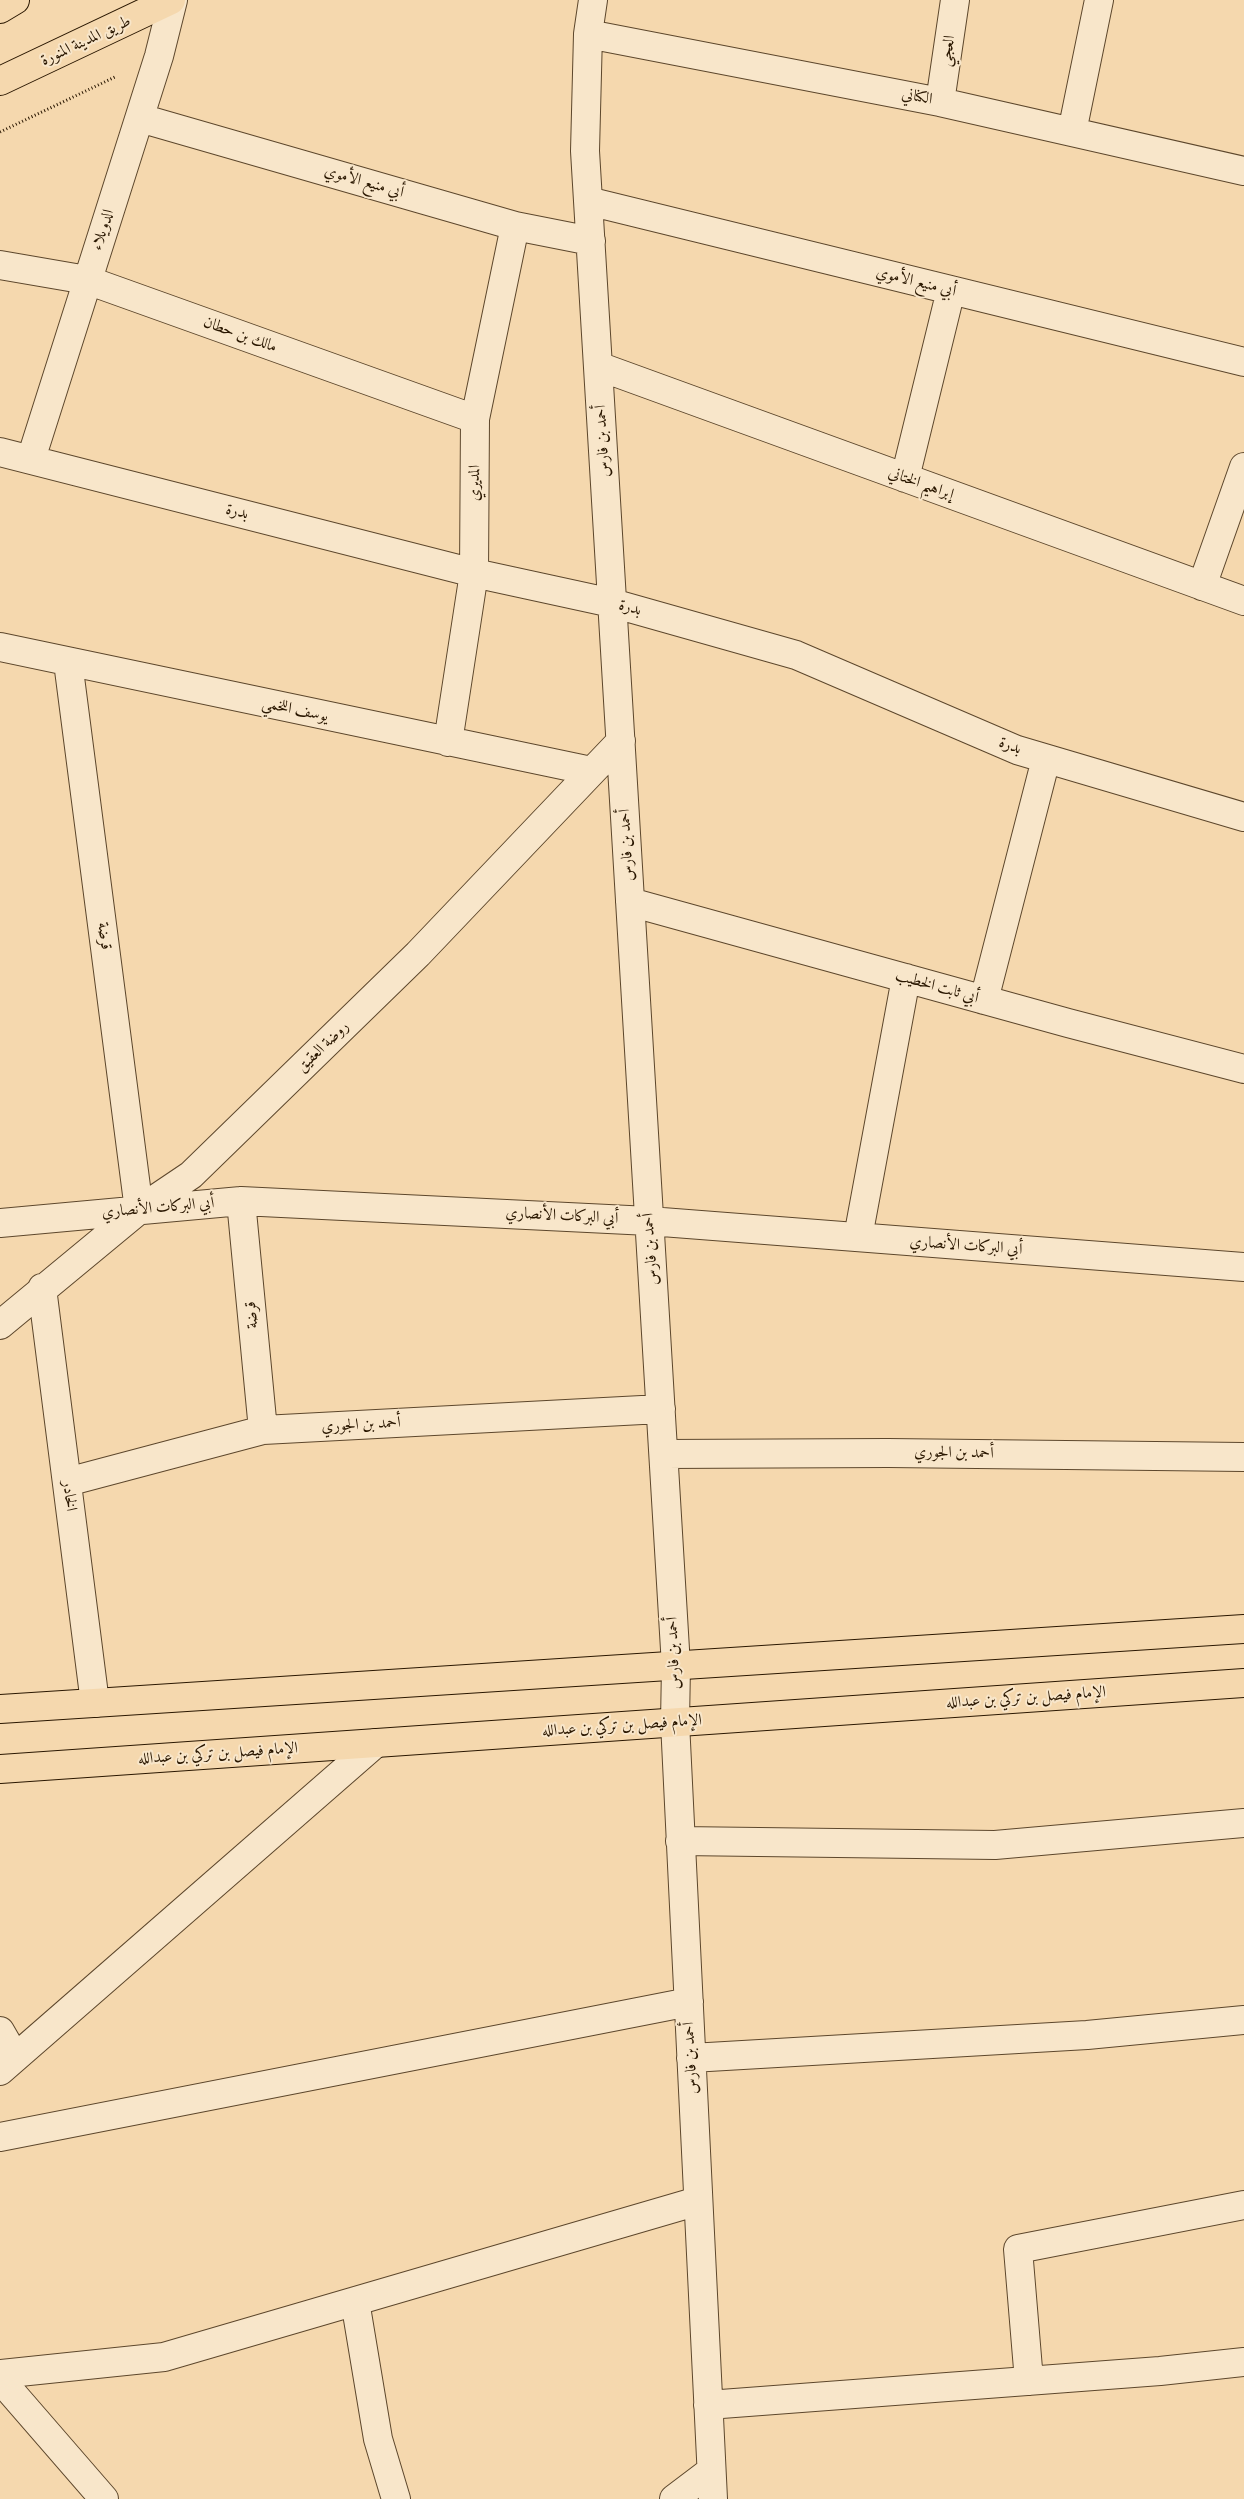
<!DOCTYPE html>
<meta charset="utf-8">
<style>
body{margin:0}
canvas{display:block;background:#f5d8ae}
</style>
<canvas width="1244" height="2499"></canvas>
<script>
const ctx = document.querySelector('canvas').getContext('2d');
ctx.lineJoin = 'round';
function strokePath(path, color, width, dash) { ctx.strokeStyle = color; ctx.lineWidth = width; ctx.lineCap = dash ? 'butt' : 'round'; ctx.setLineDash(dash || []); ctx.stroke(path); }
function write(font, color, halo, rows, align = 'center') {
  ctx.font = font + ' "Gentium Book Plus",Amiri,serif'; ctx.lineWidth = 4; ctx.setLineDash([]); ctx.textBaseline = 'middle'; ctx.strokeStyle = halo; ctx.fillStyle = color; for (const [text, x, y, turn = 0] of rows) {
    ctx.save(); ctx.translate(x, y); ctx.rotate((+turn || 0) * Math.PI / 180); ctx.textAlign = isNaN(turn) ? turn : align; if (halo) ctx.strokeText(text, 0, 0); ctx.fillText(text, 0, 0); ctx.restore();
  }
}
const path = new Path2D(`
 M0,132L115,77`);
const minor = new Path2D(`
 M593,0L588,34L585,151L676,1666L675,1722L713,2499
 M588,34L940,102L1244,171
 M940,102L955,0
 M140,118L515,226L591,241
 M1072,132L1099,0
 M588,201L1244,362
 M0,265L87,280L475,419
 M598,366L1244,601
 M0,452L474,573L612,603L796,655L1017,750L1244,817
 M31,459L159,56L173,0
 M905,478L951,290
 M1202,586L1244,467
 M0,647L591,771
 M68,662L139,1210
 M448,742L474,573L475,419L515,226
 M630,902L1068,1023L1244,1069
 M984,1000L1046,759
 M241,1201L263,1430
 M0,1223L241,1201L649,1221L1244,1267
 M858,1237L906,978
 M42,1288L95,1703
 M0,1325L139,1210L191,1175L418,954L621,741
 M664,1454L888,1453L1244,1457
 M67,1482L263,1430L661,1409
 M680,1841L995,1845L1244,1823
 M0,2031L15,2057
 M691,2058L1087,2035L1244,2020
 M0,2071L376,1743
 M0,2137L689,2002
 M355,2301L378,2439L396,2499
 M0,2374L164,2357L698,2201
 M0,2379L104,2499
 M1029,2381L1018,2249L1244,2205
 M708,2405L1160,2371L1244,2362
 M674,2499L711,2471`);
const major = new Path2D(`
 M0,9L15,0
 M0,81L171,0
 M0,1709L1244,1629
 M0,1769L1244,1683`);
const streetNames = [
 ["طريق المدينة المنورة",86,41,-25],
 ["العجي",948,51,-81],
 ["الكناني",917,97,11],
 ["أبي منيع الأموي",364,182,16],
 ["الدويلاء",103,230,-72],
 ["أبي منيع الأموي",916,282,14],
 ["مالك بن حطان",240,335,20],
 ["أحمد بن فارس",603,441,-93],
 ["المديري",475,483,-89],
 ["إبراهيم الختاني",921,484,20],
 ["بدرة",237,512,14],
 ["بدرة",630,608,16],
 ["يوسف اللخمي",295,710,12],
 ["بدرة",1010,746,21],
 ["أحمد بن فارس",627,845,-93],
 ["قرضة",104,936,83],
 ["أبي ثابت الخطيب",937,987,16],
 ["روضة العقيق",323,1047,-44],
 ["أبي البركات الأنصاري",158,1208,-5],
 ["أبي البركات الأنصاري",562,1216,3],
 ["أبي البركات الأنصاري",966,1246,4],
 ["أحمد بن فارس",651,1249,-94],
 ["قرضة",252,1315,-95],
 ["أحمد بن الجوري",361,1425,-3],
 ["أحمد بن الجوري",954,1453,1],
 ["الخادر",69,1496,83],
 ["أحمد بن فارس",674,1653,-92],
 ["الإمام فيصل بن تركي بن عبدالله",1026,1698,-4],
 ["الإمام فيصل بن تركي بن عبدالله",622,1726,-4],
 ["الإمام فيصل بن تركي بن عبدالله",218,1754,-4],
 ["أحمد بن فارس",691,2058,-93]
];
strokePath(minor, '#5d472c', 30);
strokePath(major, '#2a1700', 30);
strokePath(path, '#2a1700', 3, [1, 2.5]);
strokePath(minor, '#f8e6ca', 28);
strokePath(major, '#f5d8ae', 28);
write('16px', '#2a1700', '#f8e6ca', streetNames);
</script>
